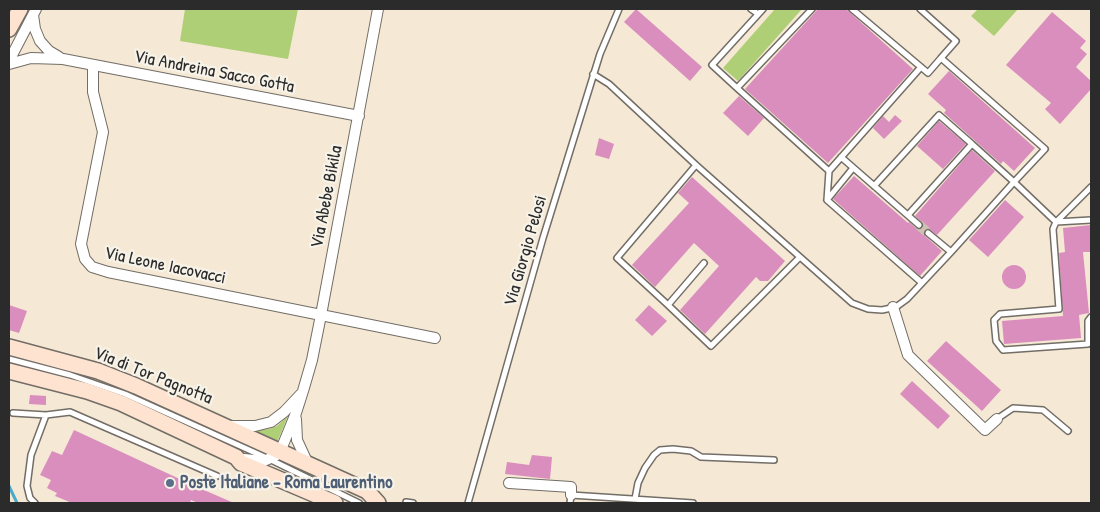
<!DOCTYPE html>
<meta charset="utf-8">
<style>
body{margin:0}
#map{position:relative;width:1100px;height:512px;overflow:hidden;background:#f5e8d4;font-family:"Patrick Hand",sans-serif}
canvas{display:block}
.frame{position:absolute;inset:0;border:10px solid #2b2b2b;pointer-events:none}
</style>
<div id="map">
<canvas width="1100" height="512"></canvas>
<div class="frame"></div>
</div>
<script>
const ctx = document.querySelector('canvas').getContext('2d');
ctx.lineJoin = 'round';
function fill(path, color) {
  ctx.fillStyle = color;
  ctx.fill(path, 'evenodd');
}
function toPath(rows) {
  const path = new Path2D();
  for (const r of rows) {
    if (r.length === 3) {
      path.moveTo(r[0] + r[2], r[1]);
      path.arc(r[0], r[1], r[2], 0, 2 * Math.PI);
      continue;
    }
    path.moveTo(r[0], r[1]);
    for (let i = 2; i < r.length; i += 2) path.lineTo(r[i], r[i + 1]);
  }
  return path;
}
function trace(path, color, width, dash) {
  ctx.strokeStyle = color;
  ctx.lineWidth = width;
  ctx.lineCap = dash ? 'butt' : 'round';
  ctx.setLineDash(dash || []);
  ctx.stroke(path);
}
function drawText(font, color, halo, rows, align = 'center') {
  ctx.font = font + ' "Patrick Hand",sans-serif';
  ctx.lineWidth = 4.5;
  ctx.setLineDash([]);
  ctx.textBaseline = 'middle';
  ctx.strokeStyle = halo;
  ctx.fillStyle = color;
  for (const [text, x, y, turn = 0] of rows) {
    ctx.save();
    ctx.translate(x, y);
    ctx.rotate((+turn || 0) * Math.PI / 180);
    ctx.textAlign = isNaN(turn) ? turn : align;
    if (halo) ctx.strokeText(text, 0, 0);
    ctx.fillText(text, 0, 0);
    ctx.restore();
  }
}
fill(toPath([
 [185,9,298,9,288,59,180,41],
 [775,9,802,9,738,81,723,68],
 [978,9,1018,9,994,36,971,16],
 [288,416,277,442,275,443,250,431,269,429,277,426]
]), '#afcf76');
trace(toPath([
 [9,486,17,503]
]), '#4aabc9', 3);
fill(toPath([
 [636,9,702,67,690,81,624,22],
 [818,9,846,9,913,69,828,163,745,89],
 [1052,12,1086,41,1080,48,1087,54,1076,67,1091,81,1091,89,1060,124,1045,109,1051,103,1006,65],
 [949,71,1035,148,1014,171,1003,161,1001,164,944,113,946,110,928,94],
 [739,96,764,118,748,136,723,113],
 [895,115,902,121,884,139,873,128,883,116,889,122],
 [939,121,966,144,943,169,917,146],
 [599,138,614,144,609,159,595,155],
 [972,150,995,171,937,235,929,229,924,231,925,236,942,251,920,276,833,199,854,176,908,223,909,222,917,229,921,229,923,226,923,223,915,216],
 [692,177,785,261,768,281,760,281,756,277,705,334,680,310,719,266,694,243,655,287,632,265,689,203,678,193],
 [1005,200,1024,217,988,257,969,240],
 [1091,225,1091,252,1083,252,1089,313,1079,315,1081,338,1004,344,1002,321,1063,316,1059,253,1065,252,1063,228],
 [1014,277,12],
 [9,305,27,311,19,333,9,330],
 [649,305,667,321,652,336,635,320],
 [946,341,1001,390,982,411,927,361],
 [912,381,950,416,938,429,900,394],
 [30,395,46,396,46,405,29,404],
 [74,430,197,487,234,503,198,503,191,500,190,503,72,503,55,496,57,493,47,488,51,480,40,475,52,451,62,455],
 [532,455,552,457,550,479,505,474,507,462,529,465]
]), '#da8ebd');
trace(toPath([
 [919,225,928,233]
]), '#cdc2b2', 10, [10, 5]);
const lane = toPath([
 [751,9,758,14],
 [763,9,712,65,737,88,812,9],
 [852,9,928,73,941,58],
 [920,9,956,41,941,58,1045,149,1014,182,1056,222,1053,229,1059,309,1000,314,994,320,996,341,1003,350,1088,344,1088,321,1091,317],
 [593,74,609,84,696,165,852,303,868,309,882,310,896,307,907,299,951,252],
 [737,88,829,171,921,67],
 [841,157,919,225],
 [696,165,617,258,668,305,704,263],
 [829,171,827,200,922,283],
 [874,186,939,115,972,144],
 [1091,187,1056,222,1091,220],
 [827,200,853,168],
 [908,215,972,144,1014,182,951,252,928,233],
 [668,305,711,346,800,257],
 [9,359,70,375,125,394,269,459,359,503],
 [13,413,46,415,70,412,217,476],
 [997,419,1013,408,1043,410,1068,431],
 [635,499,638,483,645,468,654,455,660,450,673,449,691,451,701,457,774,460],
 [406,502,413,503],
 [35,503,30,498,27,486,31,455,46,415],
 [468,503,543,238,600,54,619,9],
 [570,503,571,495,693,503]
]);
const street = toPath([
 [33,15,35,29,40,41,49,51,59,57],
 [9,61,36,9],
 [9,64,31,58,63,59,359,116],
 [93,66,93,92,103,132,81,244,85,259,92,267,108,272,435,338],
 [893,307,908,355,985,430,997,419],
 [296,419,297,440,308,464],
 [230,426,255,426,271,422,284,412,301,394],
 [244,459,264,461,275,456,280,452,296,413,303,391,312,360,321,315,378,9],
 [509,483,571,487,571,495]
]);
const secondary = toPath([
 [9,29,20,9],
 [9,347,98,371,136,386,367,491,378,503],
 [9,371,87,391,121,403,236,457,241,463,335,503]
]);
trace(lane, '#726d66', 8);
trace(street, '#726d66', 12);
trace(secondary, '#726d66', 18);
trace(lane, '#fff', 5);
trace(street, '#fff', 10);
trace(secondary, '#fee3d1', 15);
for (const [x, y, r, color] of [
 [170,483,5,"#5c6f8a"]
]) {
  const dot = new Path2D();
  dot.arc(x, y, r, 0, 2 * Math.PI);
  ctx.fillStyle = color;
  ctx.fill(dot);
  trace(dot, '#f7f3e8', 2);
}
drawText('18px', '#2b2b2b', '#f7f3e8', [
 ["Via Andreina Sacco Gotta",214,72,11],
 ["Via Abebe Bikila",327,197,-79],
 ["Via Giorgio Pelosi",526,251,-74],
 ["Via Leone Iacovacci",165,266,12],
 ["Via di Tor Pagnotta",153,376,22]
]);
drawText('bold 18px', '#4e5e75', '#f7f3e8', [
 ["Poste Italiane – Roma Laurentino",180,483]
], 'left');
</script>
